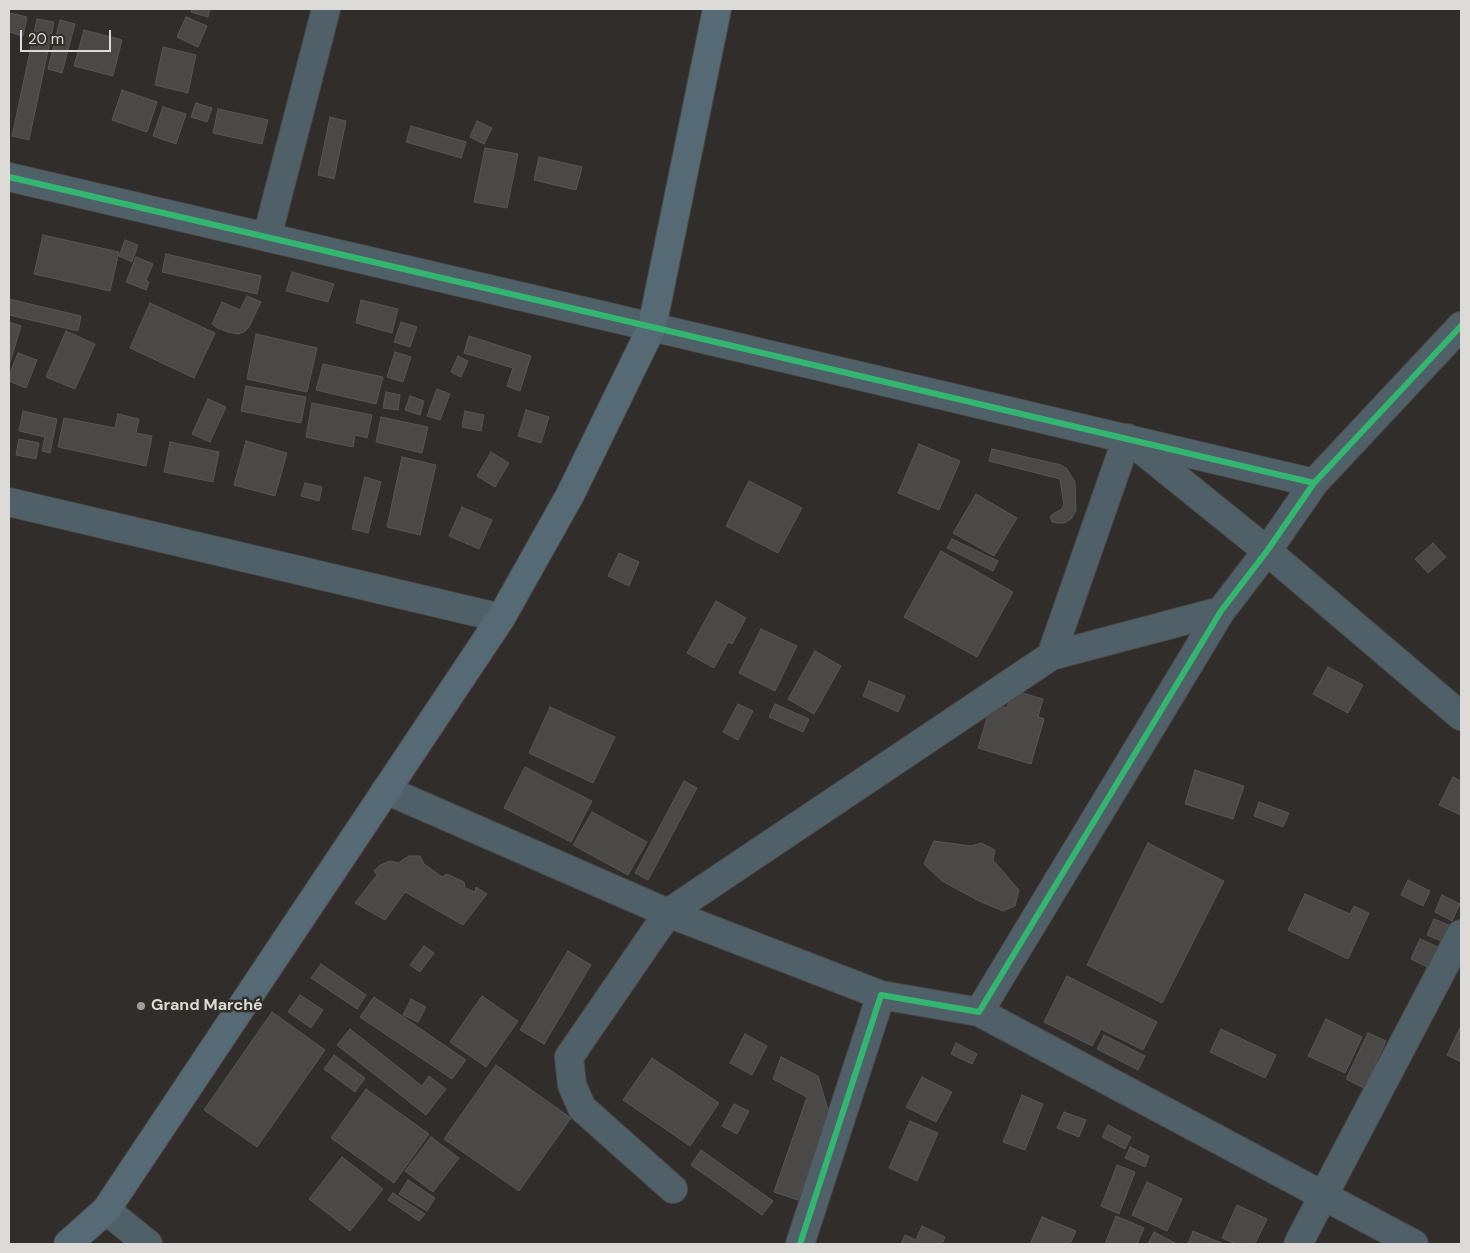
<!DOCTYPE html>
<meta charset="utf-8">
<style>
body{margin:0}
#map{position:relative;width:1470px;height:1253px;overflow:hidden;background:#302d2a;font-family:"DM Sans",sans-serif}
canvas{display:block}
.frame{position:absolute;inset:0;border:10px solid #dddbd7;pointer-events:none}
.scale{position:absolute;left:20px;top:30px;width:91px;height:22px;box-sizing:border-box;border:2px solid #dddbd7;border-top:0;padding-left:6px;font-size:15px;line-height:18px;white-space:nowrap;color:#dddbd7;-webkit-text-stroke:4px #322e28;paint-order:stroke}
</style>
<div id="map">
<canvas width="1470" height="1253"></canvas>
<div class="frame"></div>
<div class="scale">20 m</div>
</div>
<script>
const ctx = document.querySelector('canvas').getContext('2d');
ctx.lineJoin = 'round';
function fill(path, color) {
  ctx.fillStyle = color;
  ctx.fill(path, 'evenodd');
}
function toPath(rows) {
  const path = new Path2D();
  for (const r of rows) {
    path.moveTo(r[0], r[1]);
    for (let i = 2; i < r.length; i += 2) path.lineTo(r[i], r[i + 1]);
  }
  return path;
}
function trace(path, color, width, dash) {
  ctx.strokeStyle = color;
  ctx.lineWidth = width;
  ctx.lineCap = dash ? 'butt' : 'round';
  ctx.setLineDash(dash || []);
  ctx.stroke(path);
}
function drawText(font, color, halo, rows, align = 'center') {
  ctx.font = font + ' "DM Sans",sans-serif';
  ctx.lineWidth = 5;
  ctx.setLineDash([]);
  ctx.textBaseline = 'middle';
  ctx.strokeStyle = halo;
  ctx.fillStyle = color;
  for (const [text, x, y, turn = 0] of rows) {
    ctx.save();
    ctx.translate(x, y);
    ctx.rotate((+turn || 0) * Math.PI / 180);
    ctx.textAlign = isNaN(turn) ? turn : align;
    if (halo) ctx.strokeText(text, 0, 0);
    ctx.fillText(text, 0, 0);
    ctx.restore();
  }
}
const building = toPath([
 [192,9,210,9,208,17,191,12,192,9],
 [9,13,27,17,23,36,9,32,9,13],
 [186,17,207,26,198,47,177,37,186,17],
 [37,19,54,22,29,140,12,136,37,19],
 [60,20,75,24,62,73,48,69,60,20],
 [84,30,122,40,113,76,74,66,84,30],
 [163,47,196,55,188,93,155,85,163,47],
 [122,90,157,102,147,132,112,120,122,90],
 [196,103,212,108,207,122,191,117,196,103],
 [163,107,186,114,176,144,153,136,163,107],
 [218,109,268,120,262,144,213,133,218,109],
 [330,117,346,121,334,179,318,175,330,117],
 [477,121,492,128,484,144,470,137,477,121],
 [411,126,466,142,461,158,406,142,411,126],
 [485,148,518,154,507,208,474,202,485,148],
 [539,157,582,167,576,190,534,180,539,157],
 [43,235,119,252,110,291,34,274,43,235],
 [125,240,138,245,132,262,119,256,125,240],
 [166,254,261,276,257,294,162,272,166,254],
 [136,257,153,264,146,280,149,282,146,290,126,282,136,257],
 [292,272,334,284,328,302,286,291,292,272],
 [247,296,261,302,249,327,244,332,238,334,228,332,217,328,212,324,222,302,240,310,247,296],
 [9,299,81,316,78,331,9,315,9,299],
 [361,300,398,309,392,333,356,323,361,300],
 [150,303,215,333,194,378,130,348,150,303],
 [9,322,21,326,9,366,9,322],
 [401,322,417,327,410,347,394,342,401,322],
 [66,331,95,344,75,389,46,377,66,331],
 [256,334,317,348,307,392,247,379,256,334],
 [469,336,531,356,520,391,507,386,513,368,464,353,469,336],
 [395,352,411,357,403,382,387,377,395,352],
 [18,353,37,360,26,388,9,381,9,375,18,353],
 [458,356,468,361,461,377,451,372,458,356],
 [323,364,383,377,376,404,316,390,323,364],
 [246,386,306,397,301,423,241,411,246,386],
 [437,389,450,394,440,420,427,416,437,389],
 [386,392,400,395,398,410,383,408,386,392],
 [410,396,424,401,420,415,405,410,410,396],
 [208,399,226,407,210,442,192,434,208,399],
 [312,403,372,415,367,438,355,435,353,447,306,437,312,403],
 [526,410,549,417,541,443,518,436,526,410],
 [23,411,57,419,50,453,42,451,45,437,19,431,23,411],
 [465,411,484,415,481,431,462,427,465,411],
 [118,414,139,419,136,433,152,436,146,466,58,447,64,418,115,428,118,414],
 [381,417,428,427,422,453,376,442,381,417],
 [19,439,39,443,36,459,16,455,19,439],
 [246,441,287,453,275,496,234,485,246,441],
 [170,442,219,452,213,482,164,472,170,442],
 [919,444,960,461,939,510,898,493,919,444],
 [992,449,1061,465,1067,469,1075,482,1076,511,1071,519,1064,523,1058,523,1052,522,1050,517,1054,513,1061,510,1064,505,1060,479,989,461,992,449],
 [491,452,509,463,495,487,477,476,491,452],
 [402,457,436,465,420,535,387,527,402,457],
 [365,477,381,482,368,533,352,529,365,477],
 [749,481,802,508,778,553,726,526,749,481],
 [305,483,322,487,319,501,301,496,305,483],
 [976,494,1017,518,994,556,953,533,976,494],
 [462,507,492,520,479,549,449,536,462,507],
 [952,539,998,561,993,571,947,548,952,539],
 [1433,543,1446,557,1428,573,1415,559,1433,543],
 [941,551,1013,592,977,657,904,617,941,551],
 [619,553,639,562,629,586,608,576,619,553],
 [716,601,746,618,732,644,728,642,714,668,687,653,716,601],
 [761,629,797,646,775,691,739,673,761,629],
 [815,651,841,666,814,714,788,699,815,651],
 [1328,667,1363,685,1348,713,1313,694,1328,667],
 [869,681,905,696,898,712,863,696,869,681],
 [1012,690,1043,699,1038,717,1044,719,1031,764,978,748,991,704,1007,708,1012,690],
 [738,704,753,711,738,740,723,732,738,704],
 [775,704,809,719,803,732,769,717,775,704],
 [550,707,615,737,593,783,529,753,550,707],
 [525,767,592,801,571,842,504,808,525,767],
 [1195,770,1244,786,1233,819,1185,804,1195,770],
 [1453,777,1461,781,1461,815,1439,805,1453,777],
 [684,781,697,788,648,880,635,873,684,781],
 [1259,802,1289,813,1283,827,1254,816,1259,802],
 [592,812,647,842,628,875,573,845,592,812],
 [934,841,971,846,981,843,995,850,993,860,1019,890,1015,906,1003,911,979,901,942,881,924,864,934,841],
 [1148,843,1224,881,1162,1003,1087,965,1148,843],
 [409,856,420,856,424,864,442,877,447,874,464,882,465,888,475,892,476,887,487,894,463,925,405,892,385,920,355,903,377,875,374,871,380,865,390,861,398,863,409,856],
 [1408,880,1430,891,1423,906,1401,895,1408,880],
 [1305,894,1350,914,1354,906,1369,913,1348,959,1288,930,1305,894],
 [1442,895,1460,904,1452,921,1435,912,1442,895],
 [1434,919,1449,925,1441,941,1427,935,1434,919],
 [1420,939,1438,947,1429,968,1411,959,1420,939],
 [424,946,434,953,420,972,410,965,424,946],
 [568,951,591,965,544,1044,520,1030,568,951],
 [321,964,366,995,357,1009,311,978,321,964],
 [1067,976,1157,1022,1143,1050,1101,1029,1092,1046,1044,1022,1067,976],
 [300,995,323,1010,311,1028,288,1012,300,995],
 [482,996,518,1021,486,1067,450,1042,482,996],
 [374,997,466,1060,452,1079,360,1017,374,997],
 [411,999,426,1007,418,1022,403,1015,411,999],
 [272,1012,325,1050,257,1147,204,1110,272,1012],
 [1326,1019,1362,1037,1345,1073,1308,1056,1326,1019],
 [1461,1026,1461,1062,1447,1055,1461,1026],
 [350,1029,422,1086,429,1076,446,1089,426,1115,337,1045,350,1029],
 [1221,1029,1276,1055,1265,1078,1210,1052,1221,1029],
 [1368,1033,1386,1041,1364,1088,1346,1079,1368,1033],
 [745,1034,767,1046,752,1075,730,1063,745,1034],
 [1104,1035,1145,1056,1138,1070,1097,1049,1104,1035],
 [956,1043,977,1054,972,1064,951,1054,956,1043],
 [334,1055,365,1078,355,1092,324,1069,334,1055],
 [781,1057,818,1076,829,1113,798,1200,774,1192,807,1097,773,1079,781,1057],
 [652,1058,719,1103,690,1146,623,1100,652,1058],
 [496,1065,571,1118,519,1191,444,1139,496,1065],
 [922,1077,952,1092,936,1122,906,1107,922,1077],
 [366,1089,429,1134,394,1183,331,1138,366,1089],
 [1022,1095,1043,1104,1025,1150,1003,1142,1022,1095],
 [734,1104,749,1111,737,1134,722,1126,734,1104],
 [1064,1112,1086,1120,1079,1137,1057,1128,1064,1112],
 [910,1121,938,1133,917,1181,889,1168,910,1121],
 [1108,1125,1131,1137,1125,1149,1102,1137,1108,1125],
 [431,1137,459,1158,433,1192,405,1171,431,1137],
 [1130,1147,1149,1156,1145,1167,1125,1158,1130,1147],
 [701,1150,773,1201,762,1215,691,1165,701,1150],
 [342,1157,383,1189,350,1231,309,1199,342,1157],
 [1117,1165,1135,1172,1119,1214,1101,1206,1117,1165],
 [408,1180,435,1198,427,1211,399,1194,408,1180],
 [1147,1182,1182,1199,1167,1231,1132,1215,1147,1182],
 [393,1193,425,1214,419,1221,388,1200,393,1193],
 [1237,1205,1267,1219,1255,1244,1236,1244,1222,1238,1237,1205],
 [1116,1216,1144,1228,1137,1244,1105,1244,1116,1216],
 [1042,1217,1076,1231,1070,1244,1030,1244,1042,1217],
 [922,1226,945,1237,942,1244,901,1244,905,1235,916,1240,922,1226],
 [1193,1231,1224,1244,1188,1244,1193,1231],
 [1154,1232,1177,1244,1148,1244,1154,1232]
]);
fill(building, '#4b4947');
trace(building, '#585653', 1);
const minor = toPath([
 [9,177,652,327,1314,483],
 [267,237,326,9],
 [1051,656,1127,438,1267,551,1461,716],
 [386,790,668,913,1051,656,1221,611],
 [979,1012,1414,1244],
 [673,1189,582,1108,572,1085,569,1057,668,913,881,995],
 [106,1210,148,1244],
 [800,1244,881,995,979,1012,1221,611,1267,551,1314,483,1461,326],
 [1298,1244,1461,934]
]);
const tertiary = toPath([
 [9,502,501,618]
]);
const secondary = toPath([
 [68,1244,106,1210,501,618,570,495,652,327,717,9]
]);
trace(minor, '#4b4947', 30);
trace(tertiary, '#4b4947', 30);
trace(secondary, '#4b4947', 30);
trace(minor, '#506068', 28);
trace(tertiary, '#506068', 28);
trace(secondary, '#556a75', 28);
trace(toPath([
 [9,177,652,327,1314,483],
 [800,1244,881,995,979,1012,1221,611,1267,551,1314,483,1461,326]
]), '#33b770', 6);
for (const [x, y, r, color] of [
 [141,1006,5,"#a09e9a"]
]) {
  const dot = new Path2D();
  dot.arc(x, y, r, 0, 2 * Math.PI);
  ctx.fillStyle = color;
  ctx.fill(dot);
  trace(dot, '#322e28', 2);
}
drawText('bold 16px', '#dddbd7', '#322e28', [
 ["Grand Marché",151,1006]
], 'left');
</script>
